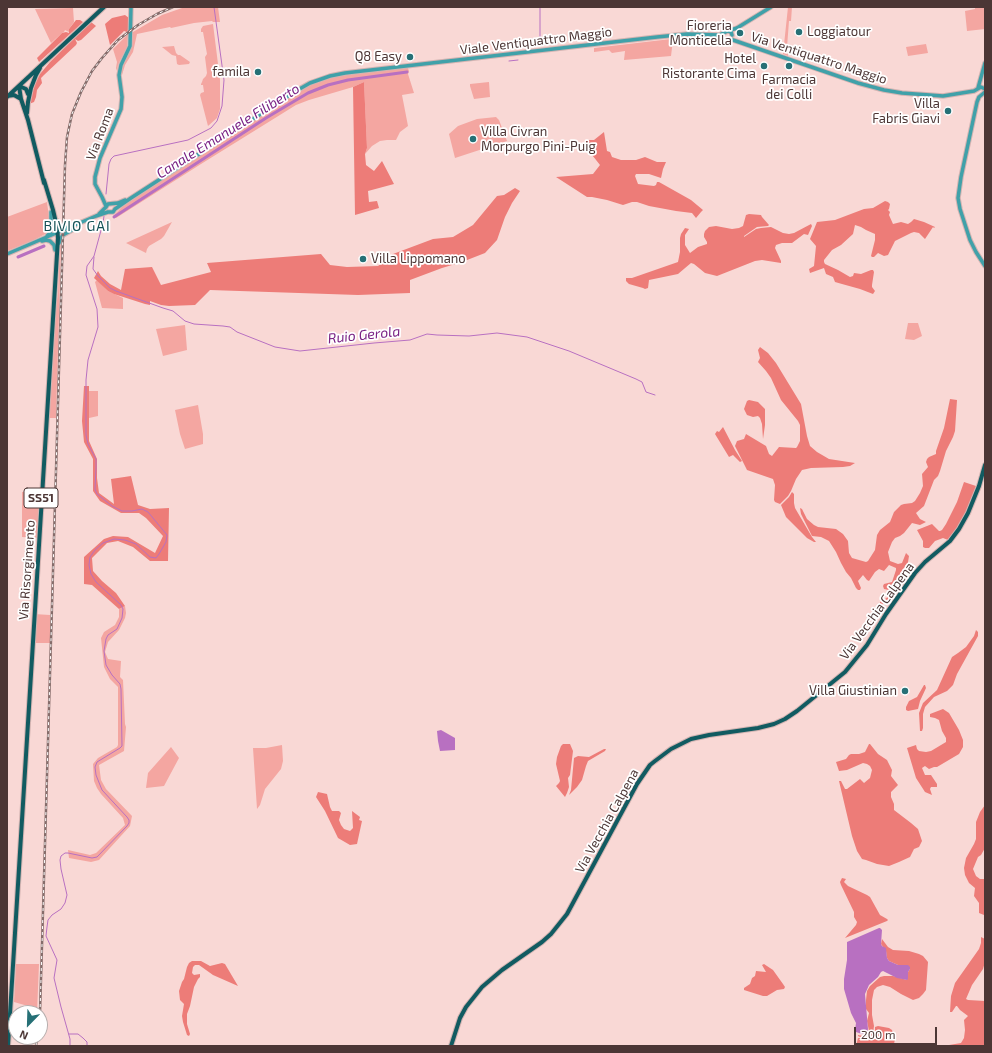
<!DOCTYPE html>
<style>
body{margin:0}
#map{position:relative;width:992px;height:1053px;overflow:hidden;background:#f9d8d5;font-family:"Exo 2",sans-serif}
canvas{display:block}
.frame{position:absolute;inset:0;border:8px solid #4c3635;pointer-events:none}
.north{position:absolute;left:8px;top:1005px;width:40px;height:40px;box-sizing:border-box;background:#fff;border:1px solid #b7afae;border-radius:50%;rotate:203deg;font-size:11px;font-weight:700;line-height:16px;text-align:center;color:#4c3635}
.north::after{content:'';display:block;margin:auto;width:14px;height:18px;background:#267076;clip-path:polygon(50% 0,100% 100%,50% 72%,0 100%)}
.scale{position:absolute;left:854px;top:1027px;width:83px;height:18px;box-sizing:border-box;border:2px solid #4c3635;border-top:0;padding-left:5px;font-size:12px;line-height:14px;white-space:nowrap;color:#4c3635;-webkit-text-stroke:3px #fff;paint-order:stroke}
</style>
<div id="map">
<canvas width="992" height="1053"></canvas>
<div class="frame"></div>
<div class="north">N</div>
<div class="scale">200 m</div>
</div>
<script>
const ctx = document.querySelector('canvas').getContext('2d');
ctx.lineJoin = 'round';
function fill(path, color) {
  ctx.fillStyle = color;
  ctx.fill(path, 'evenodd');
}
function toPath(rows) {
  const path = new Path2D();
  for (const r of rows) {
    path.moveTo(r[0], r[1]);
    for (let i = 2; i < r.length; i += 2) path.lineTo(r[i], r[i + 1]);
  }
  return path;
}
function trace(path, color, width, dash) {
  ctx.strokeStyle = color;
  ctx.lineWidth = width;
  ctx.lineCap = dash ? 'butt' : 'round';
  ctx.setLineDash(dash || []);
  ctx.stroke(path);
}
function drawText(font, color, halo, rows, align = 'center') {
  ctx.font = font + ' "Exo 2",sans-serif';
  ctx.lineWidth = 3.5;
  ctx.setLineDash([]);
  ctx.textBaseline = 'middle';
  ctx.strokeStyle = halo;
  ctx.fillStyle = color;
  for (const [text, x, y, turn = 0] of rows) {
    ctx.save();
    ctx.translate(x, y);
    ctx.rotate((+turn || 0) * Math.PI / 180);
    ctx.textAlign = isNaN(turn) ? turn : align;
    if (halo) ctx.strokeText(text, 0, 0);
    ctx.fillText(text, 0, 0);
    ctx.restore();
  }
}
fill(toPath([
 [185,7,218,7,220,22,213,22,212,21,194,23,171,28,170,27,137,34,133,52,125,65,122,75,121,75,123,66,131,48,133,32,162,15],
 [788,7,792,7,791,21,789,21,787,47,789,47,788,56,783,54],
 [975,7,985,7,985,29,967,31,965,11,975,9],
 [73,8,74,22,69,29,69,32,65,30,64,32,62,33,51,43,35,9],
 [213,24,220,80,220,109,217,118,208,126,200,95,201,93,204,92,203,85,201,85,201,84,202,82,203,79,206,76,207,73,205,57,207,54,203,32,201,32,201,29,203,26],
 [128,34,127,47,118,65,117,71,116,68,117,62,113,49],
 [671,39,672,39,673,40,671,56,624,60,625,51,612,53,609,50,594,52,594,48],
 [926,44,928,53,908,56,906,47],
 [174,46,176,53,178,55,180,55,190,62,189,64,179,65,177,64,176,56,172,55,162,47],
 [407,66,409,71,408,74,414,93,402,95,408,126,400,132,396,140,387,140,380,141,372,146,365,154,367,148,364,82,353,87,309,100,296,105,201,164,116,218,113,216,122,207,122,206,296,91,325,77],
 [489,82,490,97,474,99,470,86,470,84],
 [496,117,499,120,507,141,455,158,449,134,458,126,477,119],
 [47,202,50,225,49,232,34,240,7,251,7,217],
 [172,222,164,236,161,239,149,246,147,249,146,253,126,243],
 [60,244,61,244,56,418,48,418,54,321,58,293],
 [97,280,108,291,123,298,123,309,102,308,95,282],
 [908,323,918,323,922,336,914,340,905,339],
 [185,325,187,350,163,356,156,329],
 [89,391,98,391,98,416,89,418],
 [198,405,203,434,203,444,185,449,180,434,175,410],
 [22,492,41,493,39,538,22,537],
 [125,606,126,613,125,618,119,630,108,642,105,652,108,659,121,661,120,677,123,680,125,724,126,727,124,751,99,765,101,780,106,789,132,816,130,826,99,860,91,862,69,858,68,850,90,855,96,853,125,825,123,818,101,794,97,788,94,781,93,764,98,758,117,747,118,745,118,687,110,679,104,667,101,638,104,632,115,625,119,617,119,609],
 [34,614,50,615,50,643,32,643],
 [282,745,283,761,281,769,265,789,260,805,257,809,253,748,266,748],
 [171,747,179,758,164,786,146,788,148,773],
 [16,964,39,964,37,1013,28,1013,28,1006,14,1002]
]), '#f4a6a1');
fill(toPath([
 [125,15,129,18,128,30,127,32,124,31,110,45,105,24,112,18],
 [76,20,80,20,83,22,81,24,39,62,37,58,62,33,66,32,69,33,69,29],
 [91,22,96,26,81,40,78,41,75,39,77,43,76,45,44,75,41,78,42,83,37,90,36,97,34,102,29,104,33,88,40,74,50,62],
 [364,82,367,148,365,154,366,165,374,171,382,161,394,184,368,191,369,202,377,201,379,208,355,215,353,87],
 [604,132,607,151,610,152,612,157,621,160,636,160,645,157,657,162,666,162,663,169,661,178,649,174,636,174,635,176,638,184,654,186,656,185,657,182,659,182,691,200,703,210,701,212,696,218,692,213,676,211,649,206,637,202,632,202,623,205,607,200,592,197,587,197,556,177,593,174,600,165,585,146,586,140,594,140],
 [515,188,520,191,512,203,505,217,497,240,485,253,462,262,442,268,410,280,410,293,358,295,210,290,195,305,169,306,161,305,150,301,150,305,145,304,114,294,108,291,94,278,98,271,101,276,110,284,121,290,125,269,152,267,161,285,211,272,207,263,321,254,330,265,347,267,378,266,393,254,433,239,453,237,473,225,497,196,504,195],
 [885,201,888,202,890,204,889,209,888,210,890,212,889,215,893,224,901,222,908,224,911,222,914,219,924,222,935,227,934,228,933,227,925,239,919,233,914,232,911,233,895,241,888,255,884,256,878,253,874,257,872,257,871,256,875,240,875,234,866,230,861,227,855,225,853,234,841,245,832,250,824,260,824,262,825,264,838,270,850,277,853,276,854,273,861,274,871,270,873,270,874,272,872,285,872,287,875,291,873,294,860,289,842,284,835,282,833,277,826,274,824,268,810,273,809,269,814,266,816,246,810,239,817,222,835,220,864,209,873,208],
 [749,214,761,215,762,217,769,225,768,226,757,227,744,236,744,237,756,229,761,228,771,227,783,233,789,234,794,233,811,224,812,226,808,235,804,234,792,243,782,243,776,245,775,248,781,261,781,263,762,260,755,261,717,276,705,273,694,264,691,263,678,274,649,280,648,288,645,289,643,288,629,284,626,281,626,278,632,278,678,262,680,252,680,238,681,234,685,228,689,229,685,235,685,245,690,253,698,247,707,244,707,242,704,237,704,234,705,231,709,227,716,226,732,229,739,228,743,226,746,215],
 [760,347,768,353,776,363,801,404,807,436,810,446,817,452,829,459,855,463,850,466,843,467,811,468,802,470,796,479,791,491,788,496,780,504,775,502,774,500,775,485,773,479,747,470,735,446,737,441,744,439,746,434,766,446,769,454,772,456,779,447,796,448,797,447,800,441,800,425,798,421,781,400,771,378,766,371,758,362,760,358,758,350],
 [84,386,89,386,89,441,97,459,97,478,99,493,114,504,111,479,131,476,138,505,150,509,169,508,168,561,150,561,133,547,118,541,107,543,92,558,93,571,102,581,116,593,125,606,119,609,92,585,84,584,84,557,104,539,113,536,128,537,155,553,163,536,146,518,139,513,121,513,100,501,93,491,93,459,84,442,82,421],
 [950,399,957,400,955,431,953,437,946,451,940,471,938,476,934,480,924,506,916,513,920,519,926,522,920,525,912,523,904,533,900,536,895,538,892,542,888,552,890,561,898,564,902,563,906,553,909,556,908,562,905,578,892,596,882,605,880,606,880,602,885,599,888,597,890,591,889,590,884,589,883,586,884,584,892,582,896,570,896,568,889,565,884,571,879,569,875,572,869,581,867,580,863,575,858,581,861,588,860,590,858,590,856,588,851,578,846,572,841,563,836,552,829,541,821,537,812,536,801,514,800,508,802,509,807,519,814,525,818,527,836,529,843,534,848,541,849,553,852,558,866,562,868,561,875,550,877,535,880,530,890,522,894,512,901,505,904,504,912,503,915,501,920,493,923,486,922,474,928,467,926,462,927,459,929,457,936,454,936,451,944,428],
 [749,400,758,402,765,409,765,425,763,439,762,424,760,418,758,416,753,417,747,415,744,409,747,401],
 [723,427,735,450,742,461,740,462,733,455,729,457,715,434,717,431,719,432],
 [964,482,976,486,967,512,954,534,948,540,943,538,935,541,929,548,925,548,923,547,923,541,917,530,932,524,939,531,940,531,942,530,946,524,957,502],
 [792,492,794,494,794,503,795,508,812,537,816,542,814,542,807,538,786,517,781,505,789,497],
 [976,630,978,632,978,636,957,674,953,685,947,691,934,697,925,707,923,714,923,728,922,731,920,731,919,713,923,703,937,690,952,657,958,653,966,647,974,636],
 [924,685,925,685,926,688,920,701,918,709,908,711,906,710,906,707,909,701,917,697],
 [943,709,949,713,959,730,963,740,963,747,959,754,937,767,934,767,929,769,925,766,922,768,925,775,931,775,937,784,937,787,931,787,930,789,932,795,925,792,916,778,907,748,916,745,917,749,919,751,926,752,931,751,946,742,946,738,942,731,939,720,935,718,930,717,930,714],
 [563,744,570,744,573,751,570,775,568,778,569,787,567,793,565,797,556,786,559,783,560,781,556,764,557,757,561,746],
 [869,744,870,744,878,754,887,760,892,770,891,776,898,785,891,792,891,797,894,804,894,810,911,823,918,829,922,841,919,847,914,849,910,857,899,862,889,866,877,864,866,860,862,859,857,851,852,836,839,781,841,781,845,789,847,789,860,779,864,783,870,778,872,770,870,766,867,764,863,763,847,770,839,771,836,762,846,759,849,755,851,754,859,754,865,752],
 [604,749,606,749,605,751,588,761,586,766,582,780,577,787,569,795,571,790,574,758,578,756,589,757],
 [318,792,327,794,330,807,332,811,339,811,341,813,339,820,341,825,344,829,350,831,353,828,352,811,360,817,359,820,362,821,357,844,350,845,338,838,325,811,316,797],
 [985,805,985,848,981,855,978,857,973,869,976,876,980,879,985,879,985,915,984,915,979,913,979,903,974,896,975,888,969,883,965,875,964,868,966,858,974,844,976,839,976,822,980,812],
 [842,878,846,879,844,882,848,886,867,895,870,897,880,915,887,919,888,920,887,921,845,938,856,925,857,922,854,917,854,912,841,885,840,882],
 [981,937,985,939,985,962,983,969,972,985,966,999,968,1000,985,1001,985,1046,943,1046,961,1043,964,1038,965,1030,964,1020,968,1016,960,1010,957,1006,956,1006,952,1012,950,1012,951,996,955,983,979,949,981,943],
 [882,939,888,947,893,950,909,951,919,954,923,956,928,962,926,990,923,994,919,998,913,1000,901,994,890,987,883,985,877,987,874,990,872,1000,872,1015,874,1026,873,1033,871,1037,870,1038,860,1037,858,1036,858,1035,863,1036,865,1036,869,1031,867,1021,869,1013,866,1009,866,1000,867,991,870,986,880,977,884,976,893,976,907,980,908,972,910,969,904,965,898,965,889,961,887,958,886,951,881,944],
 [192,961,201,961,210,966,222,963,225,964,238,986,213,975,199,965,195,965,193,967,192,973,194,975,200,974,200,977,198,979,194,987,190,1006,187,1014,187,1024,190,1034,189,1036,187,1035,183,1022,182,1016,184,1004,180,1000,179,991,182,982,184,979,187,967,189,963],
 [764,964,773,970,783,984,785,987,784,989,777,990,767,996,763,996,744,990,744,988,750,984,752,978,755,976,756,971,766,972,762,965],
 [878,1026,889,1028,892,1030,895,1039,894,1044,890,1046,856,1046,858,1038,870,1039,872,1038,875,1033,875,1027]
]), '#ed7c78');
fill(toPath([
 [441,730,455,738,455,750,440,751,438,741,437,731],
 [879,928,880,928,882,930,881,944,882,946,886,948,887,958,889,961,898,965,908,965,910,967,910,969,908,972,908,979,907,980,897,978,883,971,881,972,878,977,869,985,865,994,868,1029,867,1033,862,1034,856,1032,855,1030,856,1023,851,1013,844,989,844,979,847,960,847,942]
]), '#b870c1');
trace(toPath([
 [540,42,540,7],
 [509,61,518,60],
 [106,194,109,164,111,159,114,156,188,140,211,128,217,121,222,106,224,80,214,7],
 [94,257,93,269,98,276,110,288,116,291,163,308,173,311,185,321,194,324,223,326,230,327,237,332,275,347,300,351,374,343,410,340,427,334,437,335,469,336,497,333,527,337,569,351,636,379,642,382,646,392,655,395],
 [69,1034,78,1034,83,1038,87,1042,87,1046],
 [70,1046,70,1039,61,1007,54,978,57,960,46,936,47,927,48,920,52,915,61,909,65,903,67,895,61,869,60,860,61,856,65,853,68,853,92,858,97,857,127,826,129,823,129,820,127,817,102,790,96,775,95,767,97,762,120,748,122,746,121,689,120,684,112,675,106,665,104,651,106,639,108,635,117,629,122,618,123,609,121,605,96,582,91,574,89,565,90,557,95,550,103,543,114,539,125,540,136,544,150,557,156,558,159,554,166,542,167,535,148,512,142,509,132,511,122,511,112,506,97,494,95,489,96,468,96,459,88,444,86,435,86,380,88,360,98,327,97,309,86,275,87,266,94,256,103,223,104,216]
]), '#b870c1', 1);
trace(toPath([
 [114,217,266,118,308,93,328,85,348,80,407,72],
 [18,257,44,246]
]), '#b870c1', 3);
const minor = toPath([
 [728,31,737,28,771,7],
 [716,37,728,40,730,39,858,83,884,90,902,93,943,96,974,91,981,87,985,89],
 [978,88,985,63],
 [985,92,979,97,977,102,961,177,958,198,960,209,970,240,976,252,985,266],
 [106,206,102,197,95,184,95,177,100,158,121,109,122,97,119,75,121,65,130,46,131,7],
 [99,214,106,207,108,204,118,203,125,200],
 [57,221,60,226,63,227,68,228],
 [47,236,50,233,51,228,51,212],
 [42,241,46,240,50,241,54,245,55,250],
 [59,243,60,239,63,235,72,230,74,226],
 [7,254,96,216,108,212,113,212,115,209,131,198,296,91,310,83,330,76,345,73,657,37,687,34,719,35,728,31,731,32,732,35]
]);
const major = toPath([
 [19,86,21,99,28,120,44,183],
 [19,86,26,89,28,94],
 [7,96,14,95,21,99],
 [7,97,104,7],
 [27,113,28,102,31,88,36,75,40,68],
 [8,1046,58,238,57,227,53,210,44,180],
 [451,1046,460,1018,466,1007,482,987,502,970,542,942,551,934,567,914,637,784,650,765,655,761,671,749,691,739,709,735,758,728,774,724,785,719,797,711,845,672,867,645,886,614,915,573,925,562,950,541,959,529,968,513,979,486,985,465]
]);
trace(minor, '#d3b4b2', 5.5);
trace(major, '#d3b4b2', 6);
trace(minor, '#40a1a9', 3.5);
trace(major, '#115b61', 4);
const rail = toPath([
 [40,1013,65,165,67,137,72,114,81,92,92,71,102,58,118,40,138,25,157,14,173,7],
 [36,1046,37,1037]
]);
trace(rail, '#856c6a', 2.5);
trace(rail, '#fff', 1, [3]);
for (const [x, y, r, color] of [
 [799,32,4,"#267076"],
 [740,33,4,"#267076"],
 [410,57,4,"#267076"],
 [764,66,4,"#267076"],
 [789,66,4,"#267076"],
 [258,72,4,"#267076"],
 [948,111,4,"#267076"],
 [473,139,4,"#267076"],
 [363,259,4,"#267076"],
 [905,691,4,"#267076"]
]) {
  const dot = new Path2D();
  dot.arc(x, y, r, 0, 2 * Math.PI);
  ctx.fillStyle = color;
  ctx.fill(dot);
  trace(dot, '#fff', 1.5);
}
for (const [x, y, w] of [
 [41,498,34]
]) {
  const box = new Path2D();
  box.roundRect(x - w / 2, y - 10, w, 20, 3);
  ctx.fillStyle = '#fff';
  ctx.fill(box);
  trace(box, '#4c3635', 1);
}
drawText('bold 12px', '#4c3635', null, [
 ["SS51",41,498]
]);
drawText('13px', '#4c3635', '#fff', [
 ["Fioreria",732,26],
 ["Monticella",732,41],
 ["Loggiatour",807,32,"left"],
 ["Q8 Easy",402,57],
 ["Hotel",756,59],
 ["Ristorante Cima",756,74],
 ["famila",250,72],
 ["Farmacia",789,80,"center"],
 ["dei Colli",789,95,"center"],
 ["Villa",940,104],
 ["Fabris Giavi",940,119],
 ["Villa Civran",481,132,"left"],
 ["Morpurgo Pini-Puig",481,147,"left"],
 ["Villa Lippomano",371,259,"left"],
 ["Villa Giustinian",897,691]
], 'right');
drawText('13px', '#4c3635', '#fff', [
 ["Viale Ventiquattro Maggio",536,41,-7],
 ["Via Ventiquattro Maggio",819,58,18],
 ["Via Roma",100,134,-69],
 ["Via Risorgimento",27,570,-86],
 ["Via Vecchia Calpena",877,611,-54],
 ["Via Vecchia Calpena",607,821,-61]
]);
drawText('italic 14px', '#792184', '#fff', [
 ["Canale Emanuele Filiberto",228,131,-32],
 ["Ruio Gerola",364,335,-6]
]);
ctx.letterSpacing = '1px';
drawText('14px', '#145156', '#fff', [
 ["BIVIO GAI",77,226]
]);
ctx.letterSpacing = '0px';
</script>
